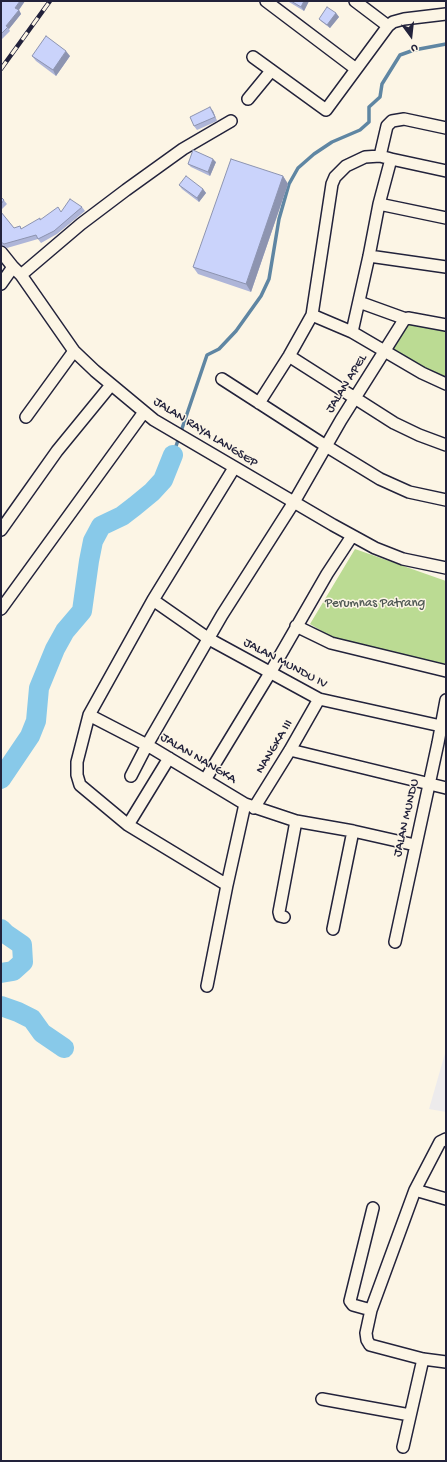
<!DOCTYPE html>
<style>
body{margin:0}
#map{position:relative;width:447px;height:1462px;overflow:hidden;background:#fcf5e5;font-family:"Gochi Hand",sans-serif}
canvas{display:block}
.frame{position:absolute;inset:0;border:2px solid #22223b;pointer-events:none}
.north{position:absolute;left:391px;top:16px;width:40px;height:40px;-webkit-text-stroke:3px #fcf5e5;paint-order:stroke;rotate:165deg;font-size:11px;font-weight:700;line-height:16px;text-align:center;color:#22223b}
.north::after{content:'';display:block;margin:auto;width:14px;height:18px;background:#22223b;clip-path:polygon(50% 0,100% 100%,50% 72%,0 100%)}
</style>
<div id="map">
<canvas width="447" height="1462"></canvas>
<div class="frame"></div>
<div class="north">U</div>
</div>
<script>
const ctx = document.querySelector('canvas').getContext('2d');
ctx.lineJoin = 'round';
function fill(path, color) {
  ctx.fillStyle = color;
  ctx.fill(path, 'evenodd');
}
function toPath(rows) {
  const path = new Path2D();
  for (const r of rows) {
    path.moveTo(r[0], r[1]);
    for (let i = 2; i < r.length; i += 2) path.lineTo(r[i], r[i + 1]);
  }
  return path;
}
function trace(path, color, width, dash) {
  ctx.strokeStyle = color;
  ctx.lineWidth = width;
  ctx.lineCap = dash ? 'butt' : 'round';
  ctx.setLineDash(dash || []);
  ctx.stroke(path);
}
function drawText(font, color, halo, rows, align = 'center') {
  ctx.font = font + ' "Gochi Hand",sans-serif';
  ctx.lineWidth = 3;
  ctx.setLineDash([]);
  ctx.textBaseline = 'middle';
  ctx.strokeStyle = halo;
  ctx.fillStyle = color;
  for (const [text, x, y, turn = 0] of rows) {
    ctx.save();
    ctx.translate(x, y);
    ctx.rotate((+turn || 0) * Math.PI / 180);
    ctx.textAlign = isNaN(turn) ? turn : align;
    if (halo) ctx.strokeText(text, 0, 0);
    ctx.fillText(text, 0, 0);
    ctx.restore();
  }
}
fill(toPath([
 [446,1050,446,1112,429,1109]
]), '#edebec');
fill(toPath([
 [407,318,446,325,446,383,385,351],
 [355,549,446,581,446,664,342,643,310,624]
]), '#bbdb93');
trace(toPath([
 [173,455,207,355,219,349,236,331,261,296,269,279,279,219,289,184,298,168,314,154,332,142,360,130,369,122,369,107,380,97,382,84,400,55,414,50,446,44]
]), '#5f86a3', 3.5);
trace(toPath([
 [1,779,30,736,36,721,39,688,55,649,65,631,82,611,89,561,93,541,101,526,122,516,135,506,152,492,163,480,173,455],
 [1,929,6,934,22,945,23,962,13,971,1,973],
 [1,1006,18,1012,32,1019,42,1033,64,1048]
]), '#88c9e9', 20);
const minor = toPath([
 [266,1,356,69],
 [355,1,388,26],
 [253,57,326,110,388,26,393,22,404,19,446,14],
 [248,99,271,71],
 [380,156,387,126,392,121,404,119,446,128],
 [379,204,446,218],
 [1,252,13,267,21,275,74,351,95,371,154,420,333,525,375,548,403,559,446,568],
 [369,256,446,267],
 [21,275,81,224,126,190,183,149,231,121],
 [1,284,13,267],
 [359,302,406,319],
 [312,315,352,332,422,373,446,384],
 [352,332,369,256,379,204,391,159,446,171],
 [289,356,394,423,419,435,446,445],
 [222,379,326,446,380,479,409,492,446,500],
 [259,403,289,356,312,315,332,184,335,177,346,166,365,157,380,156,391,159],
 [26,417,74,351],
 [1,530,57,451,111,385],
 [153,600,209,639,319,699,441,726],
 [1,609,144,412],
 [296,626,331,643,446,671],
 [89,715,147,745,131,776],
 [290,750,446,788],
 [205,780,270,673,327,574,352,536],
 [254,808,290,750,319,699],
 [128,825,169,758],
 [415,845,353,831,296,821,245,804,147,745,222,615,294,502,341,420,404,320,408,318,446,325],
 [227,885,128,825,80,785,77,775,77,762,89,715,153,600,234,468],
 [284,917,280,916,279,912,296,821],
 [333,929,353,831],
 [395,942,438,743,446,700],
 [207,986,227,885,245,804],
 [446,1139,440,1142,415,1190,371,1310,366,1333,367,1340,370,1345,423,1359,446,1362],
 [415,1190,446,1199],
 [371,1310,353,1305,350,1301,373,1208],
 [322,1399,410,1415],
 [403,1447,423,1359]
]);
trace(minor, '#22223b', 14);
trace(minor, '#fcf5e5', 11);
const rail = toPath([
 [1,69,50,1]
]);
trace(rail, '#22223b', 4.5);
trace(rail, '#fcf5e5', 3, [9]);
fill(toPath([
 [1,1,25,1,19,10,21,14,9,29,10,31,1,40],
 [289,1,309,1,304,11,289,2],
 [336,13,339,17,330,28,322,22,319,19],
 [32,56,70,56,56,76,36,61],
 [213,111,217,121,197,130,194,126],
 [216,162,210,176,191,167,188,164],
 [283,176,288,184,251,292,198,274,193,267],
 [179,185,203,189,206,193,199,202,182,189],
 [1,197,7,204,1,210],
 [82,207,85,211,57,234,41,243,38,239,7,248,4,246,1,245,1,212,14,228,20,226,22,229,40,220,61,212]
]), '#aeb5d8');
fill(toPath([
 [20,1,25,1,18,11,15,8],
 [304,1,309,1,304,11,301,7],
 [19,10,21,14,9,29,6,26],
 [336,13,339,17,330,28,327,25],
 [66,51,70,56,56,76,53,70],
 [210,107,213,111,217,121],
 [213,159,216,162,210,176,208,172],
 [283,176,288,184,251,292,246,284],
 [203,189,206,193,199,202,197,198]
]), '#8d94b0');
const building = toPath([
 [1,1,20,1,15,8,19,10,6,26,8,27,1,34,1,1],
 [291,1,304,1,301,7,291,1],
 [327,7,336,13,327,25,319,19,327,7],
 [46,36,66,51,53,70,32,56,46,36],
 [210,107,215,117,194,126,190,117,210,107],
 [193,150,213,159,208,172,188,164,193,150],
 [231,159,283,176,246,284,193,267,231,159],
 [186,176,203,189,197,198,179,185,186,176],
 [1,197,4,200,1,204,1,197],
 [70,199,82,207,54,231,38,239,36,235,4,244,1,242,1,212,14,228,20,226,21,229,40,218,40,220,58,207,61,212,70,199]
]);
fill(building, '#cad3fb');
trace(building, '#8d94b0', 1);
drawText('13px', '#22223b', '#fcf5e5', [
 ["JALAN APEL",347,384,-58],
 ["JALAN RAYA LANGSEP",205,433,32],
 ["JALAN MUNDU IV",285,664,28],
 ["NANGKA III",275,747,-59],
 ["JALAN NANGKA",198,759,31],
 ["JALAN MUNDU",407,818,-77]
]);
drawText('13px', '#505a55', '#fcf5e5', [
 ["Perumnas Patrang",375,604]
]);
</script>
